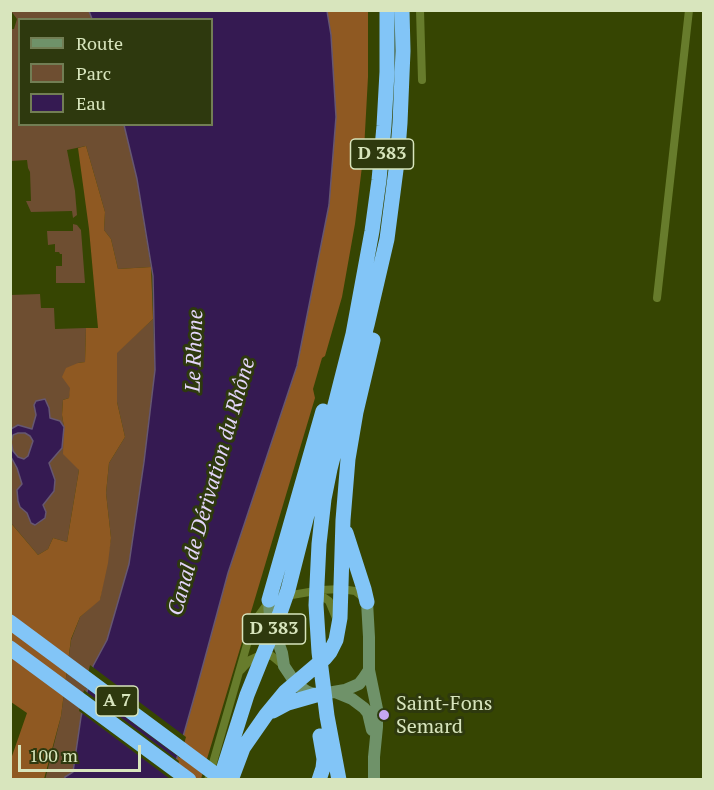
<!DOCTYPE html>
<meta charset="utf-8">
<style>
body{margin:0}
#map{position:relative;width:714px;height:790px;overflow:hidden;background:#364502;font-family:"PT Serif",serif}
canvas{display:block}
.frame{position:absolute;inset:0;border:12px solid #d8e5bd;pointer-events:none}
.legend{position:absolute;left:18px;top:18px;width:195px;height:108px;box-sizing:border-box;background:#2e390e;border:2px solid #727e54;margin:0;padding:8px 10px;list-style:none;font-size:18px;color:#d8e5bd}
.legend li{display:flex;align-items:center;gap:12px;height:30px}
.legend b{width:30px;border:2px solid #727e54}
.scale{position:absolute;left:18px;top:745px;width:123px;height:27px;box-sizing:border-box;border:3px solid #d8e5bd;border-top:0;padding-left:8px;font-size:18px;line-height:21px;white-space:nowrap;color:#d8e5bd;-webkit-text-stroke:4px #2e390e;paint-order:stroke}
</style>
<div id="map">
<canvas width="714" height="790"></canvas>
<div class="frame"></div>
<ul class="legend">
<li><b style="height:8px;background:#6f9269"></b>Route</li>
<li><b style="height:16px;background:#6e4e31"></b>Parc</li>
<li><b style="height:16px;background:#351a52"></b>Eau</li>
</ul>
<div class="scale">100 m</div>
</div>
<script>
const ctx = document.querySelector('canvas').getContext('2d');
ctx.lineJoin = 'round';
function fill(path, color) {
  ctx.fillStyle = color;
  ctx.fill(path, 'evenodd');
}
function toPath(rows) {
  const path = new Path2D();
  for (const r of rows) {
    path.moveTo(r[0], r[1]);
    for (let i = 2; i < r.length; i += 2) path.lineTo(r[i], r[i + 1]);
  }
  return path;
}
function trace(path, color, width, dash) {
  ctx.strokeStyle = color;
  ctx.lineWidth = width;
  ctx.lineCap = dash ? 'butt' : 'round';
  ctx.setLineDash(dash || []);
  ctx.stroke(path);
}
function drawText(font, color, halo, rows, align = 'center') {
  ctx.font = font + ' "PT Serif",serif';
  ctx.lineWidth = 6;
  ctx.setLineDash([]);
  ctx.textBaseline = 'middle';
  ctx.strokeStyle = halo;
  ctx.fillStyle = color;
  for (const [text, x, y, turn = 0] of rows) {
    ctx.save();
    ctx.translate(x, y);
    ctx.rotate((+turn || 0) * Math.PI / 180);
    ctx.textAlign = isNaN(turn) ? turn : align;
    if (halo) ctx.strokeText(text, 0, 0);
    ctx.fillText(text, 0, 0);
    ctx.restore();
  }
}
fill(toPath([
 [11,11,89,11,92,19,20,20,20,124,124,125,137,179,151,267,118,269,111,239,104,230,105,212,86,146,67,150,75,191,77,215,73,218,72,211,31,212,26,201,31,201,30,172,28,168,27,160,11,161,10,29,14,29,17,19],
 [73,224,77,225,81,230,85,283,56,283,56,266,62,266,62,254,60,254,59,252,55,252,55,244,48,245,47,231,73,231],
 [40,294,41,308,54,308,55,329,86,328,85,362,78,363,71,388,69,398,63,400,62,415,64,427,79,470,67,542,53,538,48,549,38,555,11,523,10,295],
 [153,319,155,370,144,462,129,564,107,640,93,666,81,717,73,772,65,777,65,779,45,780,61,716,71,640,80,617,100,599,111,538,106,493,109,463,125,437,117,402,117,352]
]), '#6e4e31');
fill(toPath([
 [327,11,368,11,368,77,364,150,355,224,342,297,325,356,322,358,313,389,315,398,201,779,171,780,196,691,228,573,297,366,329,205,336,117,331,35],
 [86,146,105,212,104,230,111,239,118,269,151,267,153,319,117,353,117,402,125,437,109,463,106,493,111,538,108,563,100,600,80,617,71,639,61,716,44,779,11,779,11,759,27,713,11,702,10,522,38,555,48,549,53,538,67,542,79,470,63,454,64,427,62,415,63,400,69,398,70,388,62,377,66,368,78,363,85,362,86,328,98,328,89,229,78,148]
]), '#8f5922');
const water = toPath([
 [89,11,327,11,331,35,336,117,329,205,297,366,228,573,196,691,171,779,65,780,65,777,73,772,81,717,93,666,107,640,129,564,144,462,155,370,153,276,137,179,124,125,212,124,212,20,92,19,89,11],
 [45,399,49,408,50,418,60,421,64,427,62,448,49,463,55,480,54,491,43,505,46,512,45,518,35,525,31,523,27,513,20,507,18,501,17,490,22,484,17,468,11,457,11,429,18,425,32,429,36,415,34,405,36,401,45,399],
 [18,433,25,433,30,436,33,441,28,456,24,459,18,457,13,451,11,442,13,435,18,433]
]);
fill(water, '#351a52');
trace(water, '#665772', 1.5);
fill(toPath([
 [90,665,186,737,180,758,85,687],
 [84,690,179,761,174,780,170,779,79,711]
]), '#364502');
trace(toPath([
 [420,10,422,80],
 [657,298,689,10],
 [314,594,322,596,329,601,336,618],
 [286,596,321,590,341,589,355,591,365,599],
 [241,670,250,660,261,655,272,656,284,666],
 [208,780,250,634,259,615,270,600]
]), '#677c2c', 8);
trace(toPath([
 [269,600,270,619,282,653,284,666,296,684,306,691,316,695,345,690,359,684,363,679,369,670],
 [367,602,369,637,369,670,377,709,377,727,374,757,374,780],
 [335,692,352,699,364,708,368,713,372,730]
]), '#6f9269', 12);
trace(toPath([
 [346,533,364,589,367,602],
 [269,600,323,411],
 [10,622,223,780],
 [10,648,189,780],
 [273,711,288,703,316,695],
 [220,780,247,695,280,613,288,590,353,334,372,231,379,180,384,126,387,72,387,10],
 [231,780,243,748,266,715,285,692,325,658,330,652,336,640,340,618,343,520,348,459,356,412,373,340],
 [319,780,323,768,324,759,320,736],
 [339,780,327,716,319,652,316,605,319,544,324,499,330,469,367,325,387,239,397,162,400,123,403,51,402,10]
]), '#82c5f7', 15);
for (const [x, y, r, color] of [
 [384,715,6,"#c4a7f1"]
]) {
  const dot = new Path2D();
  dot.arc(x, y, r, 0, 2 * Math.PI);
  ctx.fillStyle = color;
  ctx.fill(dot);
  trace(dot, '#2e390e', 2);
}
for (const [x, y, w] of [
 [382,154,63],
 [274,629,63],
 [117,701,42]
]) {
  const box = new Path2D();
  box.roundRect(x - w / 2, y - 15, w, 30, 4.5);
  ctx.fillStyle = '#2e390e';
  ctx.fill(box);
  trace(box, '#d8e5bd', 1.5);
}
drawText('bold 18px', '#d8e5bd', null, [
 ["D 383",382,154],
 ["D 383",274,629],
 ["A 7",117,701]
]);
drawText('20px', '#d8e5bd', '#2e390e', [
 ["Saint-Fons",396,704],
 ["Semard",396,727]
], 'left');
drawText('italic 21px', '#e4d6fb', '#2e390e', [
 ["Le Rhone",195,351,-88],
 ["Canal de Dérivation du Rhône",212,487,-74]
]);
</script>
